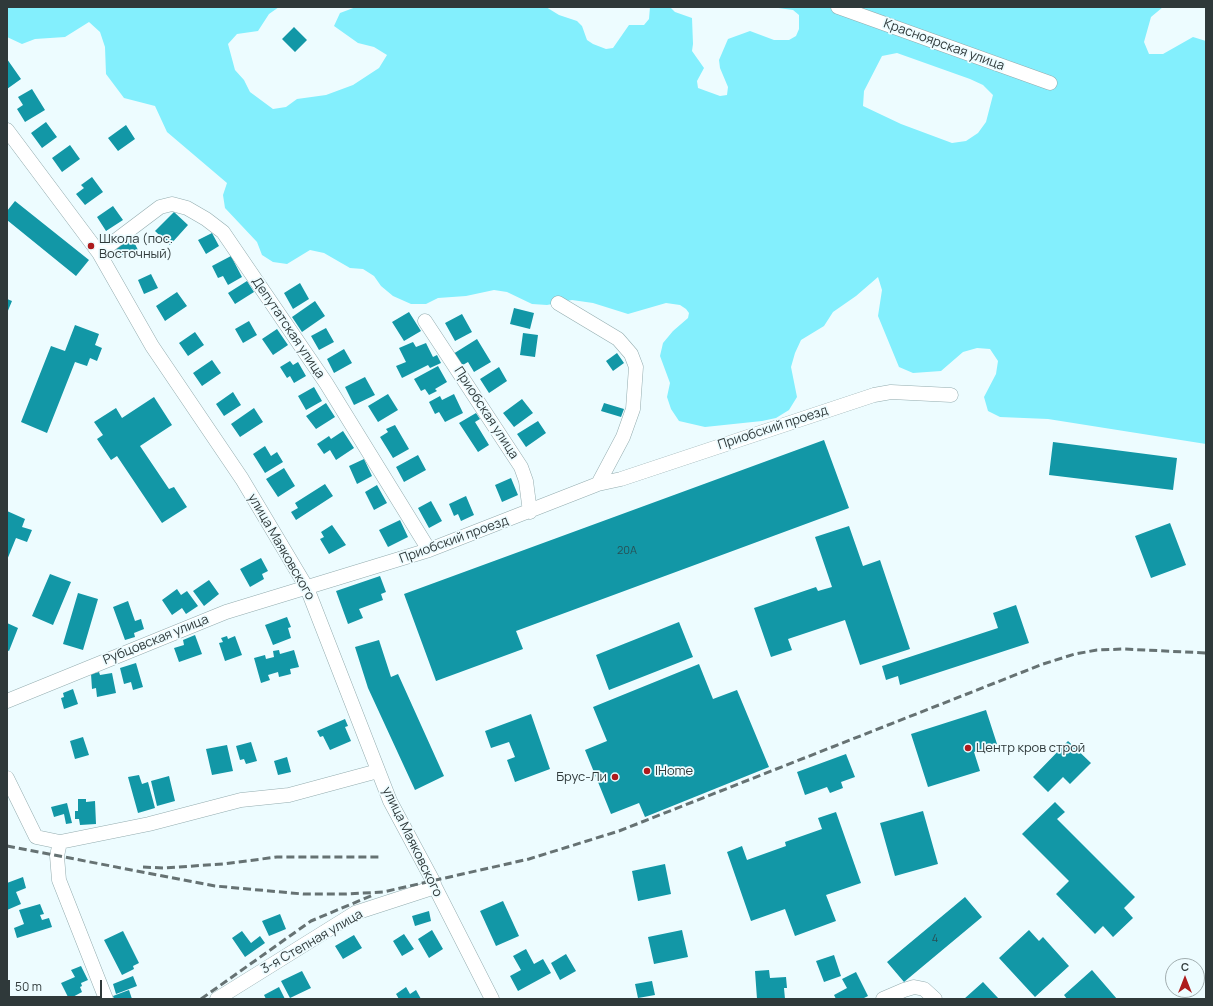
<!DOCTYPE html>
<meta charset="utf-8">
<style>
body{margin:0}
#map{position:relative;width:1213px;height:1006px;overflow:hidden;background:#edfcff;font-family:Manrope,sans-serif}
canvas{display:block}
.frame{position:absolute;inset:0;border:8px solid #2f393a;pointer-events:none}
.north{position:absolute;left:1165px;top:958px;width:40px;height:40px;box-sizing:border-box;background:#edfcff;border:1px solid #a1aeb0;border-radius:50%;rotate:0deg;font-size:11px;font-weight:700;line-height:16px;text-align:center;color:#2f393a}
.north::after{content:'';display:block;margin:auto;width:14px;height:18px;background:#ad1b1d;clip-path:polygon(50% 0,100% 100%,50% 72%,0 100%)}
.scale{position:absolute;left:8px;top:980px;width:94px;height:18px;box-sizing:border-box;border:2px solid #2f393a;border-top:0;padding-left:5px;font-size:12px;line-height:14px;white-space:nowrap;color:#2f393a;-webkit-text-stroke:3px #edfcff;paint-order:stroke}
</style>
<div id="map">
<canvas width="1213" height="1006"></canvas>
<div class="frame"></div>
<div class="north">С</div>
<div class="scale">50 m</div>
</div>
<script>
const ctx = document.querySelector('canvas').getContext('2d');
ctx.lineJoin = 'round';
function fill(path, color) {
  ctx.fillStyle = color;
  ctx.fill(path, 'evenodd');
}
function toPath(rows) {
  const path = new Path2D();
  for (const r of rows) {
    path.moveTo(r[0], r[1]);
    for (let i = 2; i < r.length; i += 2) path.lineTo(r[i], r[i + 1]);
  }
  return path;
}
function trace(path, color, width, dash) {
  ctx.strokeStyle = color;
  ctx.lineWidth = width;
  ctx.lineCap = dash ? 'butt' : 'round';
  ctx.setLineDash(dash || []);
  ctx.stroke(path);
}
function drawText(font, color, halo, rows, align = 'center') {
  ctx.font = font + ' Manrope,sans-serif';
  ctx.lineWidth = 3.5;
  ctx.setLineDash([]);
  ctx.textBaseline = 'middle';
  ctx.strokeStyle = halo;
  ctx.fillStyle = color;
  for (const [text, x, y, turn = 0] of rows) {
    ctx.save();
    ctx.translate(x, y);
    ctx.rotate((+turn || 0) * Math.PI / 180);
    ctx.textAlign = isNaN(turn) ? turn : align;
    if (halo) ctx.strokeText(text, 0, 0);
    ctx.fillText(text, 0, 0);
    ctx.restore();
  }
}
fill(toPath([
 [7,7,279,7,269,14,258,31,237,34,228,44,235,70,244,80,250,92,273,109,286,107,297,99,326,95,353,85,379,68,387,55,374,47,358,43,334,26,340,13,356,7,546,7,559,15,577,21,582,26,587,40,593,44,606,49,613,48,629,25,644,25,649,19,650,7,670,7,675,12,692,18,693,44,692,51,704,68,697,81,698,88,720,96,727,95,728,87,720,68,719,60,728,39,750,31,774,40,789,40,796,36,799,29,799,15,793,10,771,7,1163,7,1151,17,1144,42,1149,54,1163,54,1193,37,1206,41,1206,444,1048,419,1000,417,988,411,984,397,996,374,998,361,990,349,977,348,963,352,941,371,913,373,899,367,878,316,882,290,878,277,856,296,833,312,824,326,801,340,795,353,791,367,797,397,789,410,776,418,762,421,705,427,679,421,671,409,667,397,670,383,660,356,663,343,673,331,688,318,689,313,686,309,680,305,666,303,628,314,593,303,572,300,547,305,532,304,507,292,494,290,466,296,438,298,426,304,411,304,393,296,381,286,374,276,363,269,350,268,324,253,310,250,287,264,273,262,262,255,257,242,225,208,223,195,227,183,167,132,155,106,124,98,106,74,105,47,100,32,89,22,65,37,35,39,22,44,7,37],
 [897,53,970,79,983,85,993,95,986,122,978,133,966,141,952,143,901,124,863,106,864,91,882,56]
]), '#83effd');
fill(toPath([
 [294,27,307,40,295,52,282,39],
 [7,59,21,79,7,89],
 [32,89,45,110,25,122,17,109,23,105,18,97],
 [46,122,57,137,42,148,31,133],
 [126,125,135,139,118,151,108,138],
 [70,145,80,159,62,172,52,158],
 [92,177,103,192,85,205,76,194,84,188,81,185],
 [15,201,89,260,76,276,7,220,7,211],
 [113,206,123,220,106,231,97,217],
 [174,212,188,225,170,245,155,231],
 [212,233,219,246,206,254,198,240],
 [131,236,138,250,121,258,114,245],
 [231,256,242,277,228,285,223,276,218,278,212,266],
 [151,274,158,288,144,294,138,280],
 [247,281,254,292,235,304,228,293],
 [300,283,309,299,293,309,284,293],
 [177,292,187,306,165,321,156,306],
 [7,299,12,301,7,313],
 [315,301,325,316,302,332,292,317],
 [514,308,534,313,530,329,510,324],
 [409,312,421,331,404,341,392,322],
 [462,314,472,332,455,341,445,323],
 [249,321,257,335,243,343,235,329],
 [75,325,99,334,95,345,102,348,97,361,90,358,87,366,75,362,47,433,21,422,51,346,65,351],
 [326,328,334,342,319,350,311,336],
 [277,329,288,345,273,355,262,339],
 [195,332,204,345,188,356,179,343],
 [523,333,538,335,535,357,520,355],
 [477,339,491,362,474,372,468,362,461,366,453,354],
 [413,342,416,347,426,343,433,357,437,355,441,363,430,368,428,365,402,378,396,366,406,362,399,348],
 [344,349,352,363,334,373,327,359],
 [617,353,624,363,613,371,606,361],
 [212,360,221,373,202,386,193,373],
 [290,361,293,365,298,362,306,376,294,383,290,376,287,378,280,367],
 [438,366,447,382,435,389,437,391,429,395,425,389,421,391,414,379],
 [499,367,507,381,489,393,480,379],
 [365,377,375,395,354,405,345,387],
 [314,387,322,401,306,410,298,396],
 [233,392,241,405,224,416,216,404],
 [388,394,398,410,378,422,368,406],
 [454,394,463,413,445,422,439,412,435,414,429,402,440,396,442,400],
 [154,397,172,425,140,446,169,489,174,487,187,507,162,523,117,456,111,460,97,439,103,435,94,422,116,408,122,418],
 [522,399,533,413,514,427,503,413],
 [326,403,335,417,316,429,306,416],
 [604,403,624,409,621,417,601,411],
 [254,408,263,422,240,437,231,424],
 [476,413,480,419,475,422,489,445,478,452,459,423],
 [538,421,546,433,526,447,517,434],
 [395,425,409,449,393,458,380,437,388,432,386,429],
 [343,431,354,448,336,460,330,450,324,454,317,444,329,436,331,439],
 [824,440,849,508,516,631,523,649,436,681,404,594],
 [1053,442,1177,458,1173,490,1049,475],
 [265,446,271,456,277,452,283,462,265,473,253,454],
 [418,455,426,470,404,482,396,467],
 [364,459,372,476,357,484,349,466],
 [284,468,295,486,278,497,266,479],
 [511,478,518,495,502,502,495,485],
 [325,484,333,496,296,520,291,512,298,508,295,503],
 [377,485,387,503,374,510,365,492],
 [466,496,474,515,461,521,458,514,454,516,449,504],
 [431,501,442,521,429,528,418,508],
 [7,511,25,519,22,527,32,530,27,542,16,538,7,560],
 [400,520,408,537,388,547,379,530],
 [1170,523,1186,565,1151,578,1135,536],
 [332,525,346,545,329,554,320,539,324,537,321,532],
 [849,526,863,566,880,560,910,649,860,665,845,620,788,639,792,650,771,657,754,608,816,587,818,591,832,587,815,537],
 [261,558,268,571,262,574,264,579,250,587,240,569],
 [50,574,71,582,53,625,32,616],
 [380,576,386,592,381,594,383,600,359,609,363,618,348,624,336,591],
 [209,580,219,594,204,606,193,591],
 [177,589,181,595,187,591,198,606,186,614,182,608,172,615,162,600],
 [78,593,98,599,83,650,63,644],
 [128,601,135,621,141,619,144,629,134,633,135,637,125,640,113,607],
 [1016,605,1029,643,900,685,898,676,886,680,882,666,998,628,993,613],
 [287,617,291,627,288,628,291,638,273,645,265,625],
 [679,622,693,657,609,690,596,655],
 [7,623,18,628,9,651,7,650],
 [195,635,202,654,179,662,174,648,184,645,183,640],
 [227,636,228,639,235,636,242,655,225,661,219,643,223,642,221,638],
 [379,640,391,677,398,674,444,776,415,790,368,688,355,647],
 [279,650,280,654,294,650,299,667,290,669,291,674,279,677,278,672,268,675,270,680,261,683,254,658,265,655,266,659,274,657,273,651],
 [136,663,143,687,133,690,131,682,124,684,120,668],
 [699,664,713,699,737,690,769,767,645,817,639,803,611,814,585,750,607,741,593,707],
 [99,672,100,675,112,673,116,693,97,697,96,688,92,689,91,674],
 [73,689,78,704,64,709,61,698,64,697,63,693],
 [986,710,997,744,974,752,980,771,928,787,911,734],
 [531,714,550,769,515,782,507,760,515,757,509,742,491,748,485,731],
 [345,719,348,726,345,727,351,741,330,750,323,736,320,737,317,731],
 [83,737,89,755,75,759,70,741],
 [1068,741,1091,763,1070,784,1063,777,1048,792,1033,777],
 [251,742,257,761,246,764,244,759,240,760,236,746],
 [227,745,233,771,212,775,206,749],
 [846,754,855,777,841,782,843,788,830,793,827,787,805,795,797,772],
 [287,757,291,772,278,775,274,761],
 [139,775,142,784,148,782,155,808,138,813,128,777],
 [169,776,175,801,157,806,151,781],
 [78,799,86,799,86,802,95,801,96,824,80,825,79,819,75,819,75,811,78,811],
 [1055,802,1065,812,1057,819,1135,897,1124,908,1133,918,1113,937,1103,926,1095,934,1056,894,1069,881,1022,834],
 [67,803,72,823,66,824,64,814,54,817,51,807],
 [923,811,938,864,895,876,880,823],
 [836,812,861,883,826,895,836,921,795,936,785,909,751,921,727,852,742,846,747,860,786,846,785,842,822,829,818,818],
 [665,864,671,894,638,901,632,871],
 [23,877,26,888,16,892,21,904,7,910,7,883],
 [965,897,982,917,904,982,887,962],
 [503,901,519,936,496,946,480,911],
 [40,904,44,914,40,915,42,920,49,918,52,927,17,938,14,928,24,924,19,910],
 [429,911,431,921,415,926,412,916],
 [280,914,286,929,269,936,262,921],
 [432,930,443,949,429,958,418,939],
 [682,930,688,957,654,964,648,937],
 [1029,930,1039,941,1043,937,1069,966,1035,997,999,958],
 [123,931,139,963,133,966,134,969,122,975,104,940],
 [242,931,251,943,260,936,265,943,245,957,232,938],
 [404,934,414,949,402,956,393,941],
 [354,935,362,948,343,959,335,946],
 [526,949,534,964,543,959,551,973,518,991,510,976,521,970,513,956],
 [566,954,576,971,560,980,551,963],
 [834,955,841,976,824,982,816,961],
 [81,966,88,980,81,983,82,986,80,987,82,992,69,999,61,983,75,977,71,970],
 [769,970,770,978,786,977,787,988,784,988,785,999,757,999,755,971],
 [1092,970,1117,999,1067,999,1064,995],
 [302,971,311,988,290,998,281,981],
 [856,972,868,996,862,999,836,999,834,995,847,988,842,979],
 [133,976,137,986,116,994,113,984],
 [652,981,655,995,638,998,635,984],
 [983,982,999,999,964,999],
 [279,987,285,999,266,999,264,995],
 [406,987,410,994,416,990,421,999,399,999,396,994],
 [129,990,132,999,114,999,113,996]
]), '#1297a6');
const minor = toPath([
 [838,7,1050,83],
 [7,130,99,253,152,346,242,479,307,588,390,801,433,881,435,887,492,999],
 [99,253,160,207,172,204,187,208,206,219,223,232,326,383,429,550],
 [558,303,618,339,631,354,636,367,633,409,623,437,598,484],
 [425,321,521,467,526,481,530,512],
 [7,701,226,612,429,550,598,484,621,479,874,395,891,392,951,395],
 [7,778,36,837,60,842,57,856,59,880,106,999],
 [60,842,149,824,241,800,289,795,378,771],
 [217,999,355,913,435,887],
 [883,999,904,990,914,987,924,989,935,999]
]);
trace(minor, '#93acaf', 15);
trace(minor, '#fff', 14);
trace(toPath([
 [7,846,215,886,303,894,345,894,383,892,529,859,619,831,1043,664,1075,654,1097,650,1124,649,1206,653],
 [143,867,163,868,223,864,277,857,382,857],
 [201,999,311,921,373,895]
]), '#667273', 3, [8, 4]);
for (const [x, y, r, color] of [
 [91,246,4,"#ad1b1d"],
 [968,748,4,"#ad1b1d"],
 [647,771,4,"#ad1b1d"],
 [615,777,4,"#ad1b1d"]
]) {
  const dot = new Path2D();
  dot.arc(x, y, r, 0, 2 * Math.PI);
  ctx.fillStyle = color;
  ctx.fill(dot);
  trace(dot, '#edfcff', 1.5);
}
drawText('11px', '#285055', null, [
 ["20А",627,551],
 ["4",935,939]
]);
drawText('13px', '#2f393a', '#edfcff', [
 ["Красноярская улица",944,45,20],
 ["Депутатская улица",288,328,56],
 ["Приобская улица",486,413,57],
 ["Приобский проезд",773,428,-18],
 ["Приобский проезд",454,540,-20],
 ["улица Маяковского",281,547,60],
 ["Рубцовская улица",156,640,-22],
 ["улица Маяковского",412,842,64],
 ["3-я Степная улица",312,942,-30]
]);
drawText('13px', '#2f393a', '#edfcff', [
 ["Школа (пос.",99,239],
 ["Восточный)",99,254],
 ["Центр кров строй",976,748],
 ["IHome",655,771],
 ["Брус-Ли",607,777,"right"]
], 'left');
</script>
